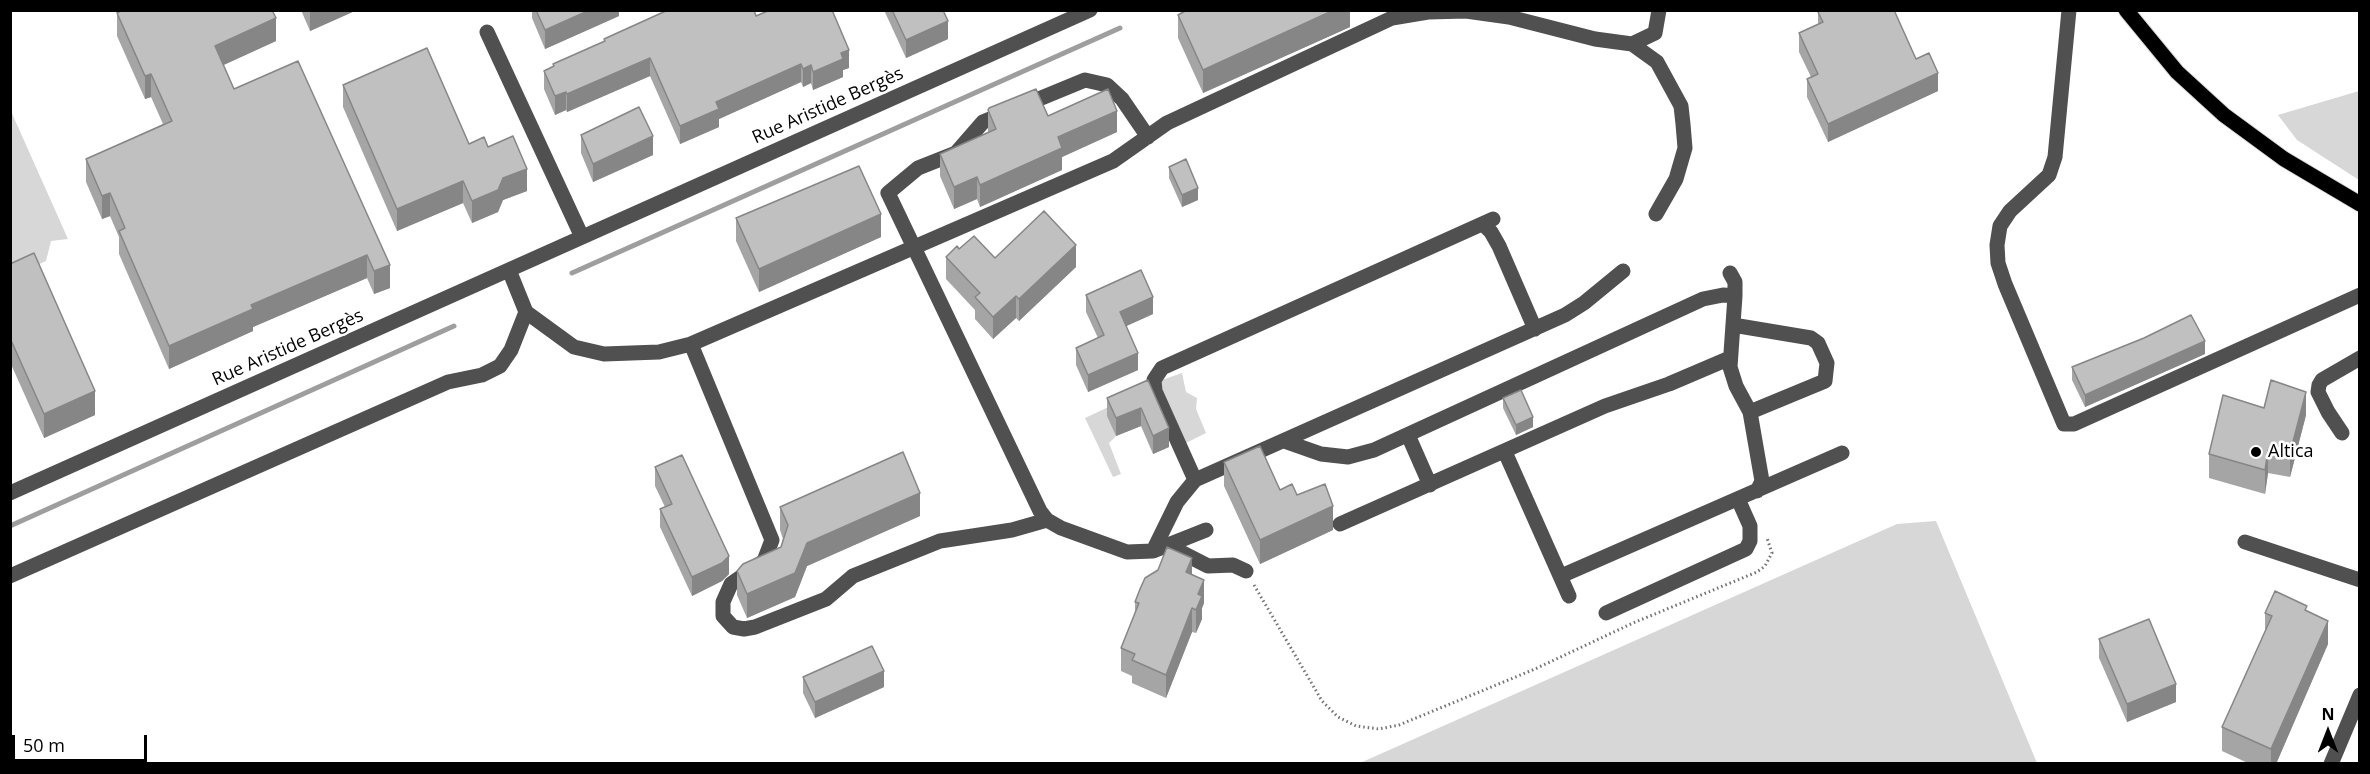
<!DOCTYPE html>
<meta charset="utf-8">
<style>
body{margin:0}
#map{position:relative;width:2370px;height:774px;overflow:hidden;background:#fff;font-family:"Open Sans",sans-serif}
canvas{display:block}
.frame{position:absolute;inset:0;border:12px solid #000;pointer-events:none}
.north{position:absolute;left:2298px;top:702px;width:60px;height:60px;-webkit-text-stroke:4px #fff;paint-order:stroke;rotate:0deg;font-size:16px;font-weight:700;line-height:24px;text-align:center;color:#000}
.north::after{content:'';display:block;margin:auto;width:21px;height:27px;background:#000;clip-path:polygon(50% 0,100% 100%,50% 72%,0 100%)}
.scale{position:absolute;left:12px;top:735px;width:135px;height:27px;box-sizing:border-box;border:3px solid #000;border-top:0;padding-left:8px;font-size:18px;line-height:21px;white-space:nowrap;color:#000;-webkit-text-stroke:4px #fff;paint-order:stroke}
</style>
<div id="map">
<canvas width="2370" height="774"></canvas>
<div class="frame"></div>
<div class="north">N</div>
<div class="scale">50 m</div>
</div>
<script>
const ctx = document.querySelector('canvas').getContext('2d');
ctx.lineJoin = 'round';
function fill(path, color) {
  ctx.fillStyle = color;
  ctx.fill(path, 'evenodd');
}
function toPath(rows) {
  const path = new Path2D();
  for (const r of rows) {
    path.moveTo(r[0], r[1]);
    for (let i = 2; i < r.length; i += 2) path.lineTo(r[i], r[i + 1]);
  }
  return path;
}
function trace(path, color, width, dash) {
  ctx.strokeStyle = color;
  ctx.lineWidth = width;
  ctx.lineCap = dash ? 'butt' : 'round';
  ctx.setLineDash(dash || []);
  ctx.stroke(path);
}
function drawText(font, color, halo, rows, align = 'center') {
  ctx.font = font + ' "Open Sans",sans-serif';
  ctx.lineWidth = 5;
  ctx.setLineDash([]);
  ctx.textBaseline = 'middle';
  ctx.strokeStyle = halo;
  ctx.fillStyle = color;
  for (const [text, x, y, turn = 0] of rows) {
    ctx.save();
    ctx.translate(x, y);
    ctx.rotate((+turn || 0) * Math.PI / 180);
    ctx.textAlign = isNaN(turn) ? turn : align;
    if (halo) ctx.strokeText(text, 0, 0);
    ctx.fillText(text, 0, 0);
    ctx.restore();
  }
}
fill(toPath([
 [2359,91,2360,91,2359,180,2297,140,2278,115],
 [10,109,68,239,51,241,46,261,11,277],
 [1182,373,1186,392,1197,398,1196,409,1206,433,1184,444,1159,387,1162,380],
 [1147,389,1108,416,1116,436,1109,443,1121,474,1113,477,1085,418],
 [1936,521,2037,763,1360,763,1897,524]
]), '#d7d7d7');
trace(toPath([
 [572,273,1120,28],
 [10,526,454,326]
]), '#9e9e9e', 5);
const major = toPath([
 [2126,10,2177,72,2224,115,2284,159,2360,204]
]);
trace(major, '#dbdbdb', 17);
trace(toPath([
 [1254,585,1322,701,1338,717,1356,726,1379,729,1399,725,1535,669,1633,623,1757,572,1765,566,1772,553,1767,538]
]), '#727272', 3, [1.5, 3]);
trace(toPath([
 [2069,10,2055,157,2049,175,2010,211,2000,226,1997,245,1998,263,2005,284,2064,424,2074,424,2360,295],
 [487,32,582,237],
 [1632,44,1657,62,1681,106,1683,124,1685,148,1676,179,1656,214],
 [1148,137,1122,99,1107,85,1085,80,983,122,956,153,918,168,888,193,1040,511,1047,520,1061,528,1127,552,1153,551,1206,530],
 [1483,224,1491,232,1499,246,1535,329],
 [509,270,526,312,574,347,604,354,659,352,691,344,1113,161,1167,123,1392,18,1428,12,1466,11,1509,17,1595,39,1632,44,1655,33,1659,10],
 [1730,273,1735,282,1735,296,1730,367,1736,386,1750,412,1762,481,1757,491],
 [1733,325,1811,338,1818,343,1827,363,1825,381,1750,412],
 [691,344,772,540,764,561,731,584,723,602,723,616,733,627,744,629,755,627,826,599,853,576,940,541,1012,530,1047,520],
 [2342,433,2328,412,2318,392,2319,385,2322,380,2360,358],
 [1408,435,1430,485],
 [1284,441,1321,454,1348,457,1374,450,1703,299,1723,295,1735,296],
 [1505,452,1569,596],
 [1195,480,1155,391,1154,380,1162,368,1493,219],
 [10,493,1090,10],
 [1340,524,1605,406,1669,384,1730,358],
 [2245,542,2360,580],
 [1167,545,1208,566,1233,565,1246,571],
 [1153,551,1177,502,1195,480,1565,315,1584,303,1623,271],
 [10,576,448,382,482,375,500,366,511,350,526,312],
 [1561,576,1842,453],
 [1606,613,1746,549,1750,541,1750,526,1738,499],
 [2331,764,2360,695]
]), '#505050', 15);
trace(major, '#000', 15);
fill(toPath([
 [301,10,357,10,310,31],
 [532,10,619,10,619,16,545,49,532,18],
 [884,10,943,10,948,39,906,58],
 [1350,10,1350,27,1203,93,1178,38,1178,15],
 [1818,12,1916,59,1938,91,1828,142,1807,97,1807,79,1811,77,1799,52,1799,33,1818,24],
 [117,13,276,41,223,65,234,89,298,61,390,288,374,294,367,278,253,327,253,331,169,369,119,254,119,237,110,216,102,219,86,182,86,159,163,124,151,97,145,99,117,36],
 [756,16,849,68,843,70,843,77,813,90,811,83,803,87,801,82,719,119,719,127,680,144,650,76,567,112,566,110,555,115,544,89,544,71,553,67,553,64,604,42,604,39],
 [343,85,469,144,488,147,527,191,503,200,498,212,472,223,463,203,397,231,343,107],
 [988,110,1048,116,1117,132,1062,157,1062,170,980,207,977,199,954,209,940,176,940,154,988,133],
 [581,135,653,155,593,182,581,153],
 [1169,167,1198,200,1182,207,1169,178],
 [736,218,881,237,759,292,736,241],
 [959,249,995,258,1076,267,1019,321,1016,318,993,339,975,319,975,310,946,279,946,257],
 [10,264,95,415,44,438,10,362],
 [1086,295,1153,314,1126,326,1138,370,1088,392,1076,365,1076,348,1098,338,1086,312],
 [2205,354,2085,407,2072,380,2072,367],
 [1148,380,1169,447,1153,454,1141,426,1116,436,1107,416,1107,398],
 [1503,398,1533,427,1516,435,1503,408],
 [2264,408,2306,415,2290,477,2268,473,2265,494,2209,478,2209,454],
 [1224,462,1280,490,1297,495,1333,530,1260,564,1224,486],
 [655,467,729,574,722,581,692,596,660,527,660,509,665,507,655,486],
 [780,507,920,516,807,566,795,597,747,618,737,595,737,571,781,547,783,539,780,530],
 [1192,574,1204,603,1202,608,1202,619,1196,633,1192,632,1166,698,1132,683,1132,676,1121,671,1121,648,1135,614,1135,602],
 [2307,611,2328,644,2276,764,2250,764,2222,751,2222,727,2265,631,2265,613],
 [2099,639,2176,702,2127,722,2099,658],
 [803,677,884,687,815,718,803,693]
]), '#a5a5a5');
fill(toPath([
 [310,10,357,10,310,31],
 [590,10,619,10,619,16,545,49,545,30],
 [1334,10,1350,10,1350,27,1203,93,1203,70],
 [276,18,276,41,215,69,215,46],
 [948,21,948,39,906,58,906,40],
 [849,50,849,68,843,70,843,77,813,90,813,72,841,53],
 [650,58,650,76,567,112,567,94],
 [801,64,801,82,719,119,719,127,680,144,680,126,716,102],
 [811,65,811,83,803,87,803,69],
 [1938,73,1938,91,1828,142,1828,124],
 [151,74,151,97,145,99,145,76],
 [566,92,566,110,555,115,555,96],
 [1117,111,1117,132,1062,157,1062,170,980,207,980,185,1058,137],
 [653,136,653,155,593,182,593,164],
 [527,169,527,191,503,200,498,212,472,223,472,201,503,178],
 [977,177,977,199,954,209,954,187],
 [463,181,463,203,397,231,397,209],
 [1198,188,1198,200,1182,207,1182,195],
 [110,193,110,216,102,219,102,196],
 [881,214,881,237,759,292,759,269],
 [1076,245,1076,267,1019,321,1019,299],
 [367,255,367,278,253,327,253,331,169,369,169,346,251,305],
 [390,265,390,288,374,294,374,271],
 [1016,296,1016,318,993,339,993,317],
 [1153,297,1153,314,1120,329,1120,312],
 [2205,341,2205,354,2085,407,2085,395],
 [1138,353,1138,370,1088,392,1088,375],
 [95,391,95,415,44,438,44,414],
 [2306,392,2306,415,2290,477,2290,453],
 [1141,408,1141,426,1116,436,1116,418],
 [1533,417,1533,427,1516,435,1516,425],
 [1169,428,1169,447,1153,454,1153,436],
 [2268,450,2268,473,2265,494,2265,470],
 [920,493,920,516,807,566,795,597,747,618,747,594,807,543],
 [1333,506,1333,530,1260,564,1260,540],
 [729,556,729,574,722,581,692,596,692,577],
 [1192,558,1192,582,1186,572],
 [1204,580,1204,603,1202,608,1202,619,1196,633,1196,610,1198,594],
 [1192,608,1192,632,1166,698,1166,675],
 [2328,621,2328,644,2276,764,2271,764,2271,749],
 [884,671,884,687,815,718,815,702],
 [2176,684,2176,702,2127,722,2127,704]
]), '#868686');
const building = toPath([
 [122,10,272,10,276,18,215,46,234,89,298,61,390,265,374,271,367,255,251,305,253,309,169,346,119,231,125,228,110,193,102,196,86,159,172,121,151,74,145,76,117,13,122,10],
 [536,10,590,10,545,30,536,10],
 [668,10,754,10,756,16,770,10,832,10,849,50,841,53,843,59,813,72,811,65,803,69,801,64,716,102,719,109,680,126,650,58,567,94,566,92,555,96,544,71,554,66,553,64,605,41,604,39,668,10],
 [892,10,943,10,948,21,906,40,892,10],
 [1187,10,1334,10,1203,70,1178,15,1187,10],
 [1821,10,1894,10,1916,59,1929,53,1938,73,1828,124,1807,79,1818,74,1799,33,1823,22,1818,12,1821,10],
 [427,48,469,144,484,137,488,147,513,136,527,169,503,178,498,190,472,201,463,181,397,209,343,85,427,48],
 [1036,89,1048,116,1108,89,1117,111,1058,137,1062,148,980,185,977,177,954,187,940,154,996,129,988,110,989,108,1036,89],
 [639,107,653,136,593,164,581,135,639,107],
 [1186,159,1198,188,1182,195,1169,167,1186,159],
 [859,166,881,214,759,269,736,218,859,166],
 [1044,211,1076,245,1019,299,1016,296,993,317,975,297,980,293,946,257,957,246,959,249,974,236,995,258,1044,211],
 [34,253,95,391,44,414,10,338,10,264,34,253],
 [1141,270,1153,297,1120,312,1138,353,1088,375,1076,348,1104,335,1086,295,1141,270],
 [2191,315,2205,341,2085,395,2072,367,2144,338,2191,315],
 [1148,380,1169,428,1153,436,1141,408,1116,418,1107,398,1148,380],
 [2271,380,2306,392,2290,453,2268,450,2265,470,2209,454,2223,395,2264,408,2271,380],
 [1521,390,1533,417,1516,425,1503,398,1521,390],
 [1260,446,1280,490,1292,484,1297,495,1325,484,1333,506,1260,540,1224,462,1260,446],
 [903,452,920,493,807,543,795,573,747,594,737,571,743,564,781,547,788,525,780,507,903,452],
 [682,455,729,556,722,563,692,577,660,509,672,504,655,467,682,455],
 [1167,547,1192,558,1186,572,1204,580,1198,594,1202,596,1196,610,1192,608,1166,675,1132,660,1135,654,1121,648,1139,603,1135,602,1140,589,1145,578,1158,570,1167,547],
 [2275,591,2307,606,2305,610,2328,621,2271,749,2222,727,2272,616,2265,613,2275,591],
 [2149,619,2176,684,2127,704,2099,639,2149,619],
 [872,646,884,671,815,702,803,677,872,646]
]);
fill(building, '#c0c0c0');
trace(building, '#868686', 1.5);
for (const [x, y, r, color] of [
 [2256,452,6,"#000"]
]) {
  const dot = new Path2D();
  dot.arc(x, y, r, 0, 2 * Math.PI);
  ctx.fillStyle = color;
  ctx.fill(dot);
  trace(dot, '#fff', 2);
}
drawText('18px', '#000', '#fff', [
 ["Rue Aristide Bergès",828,106,-24],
 ["Rue Aristide Bergès",288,348,-24]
]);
drawText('18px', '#000', '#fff', [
 ["Altica",2268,452]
], 'left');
</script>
